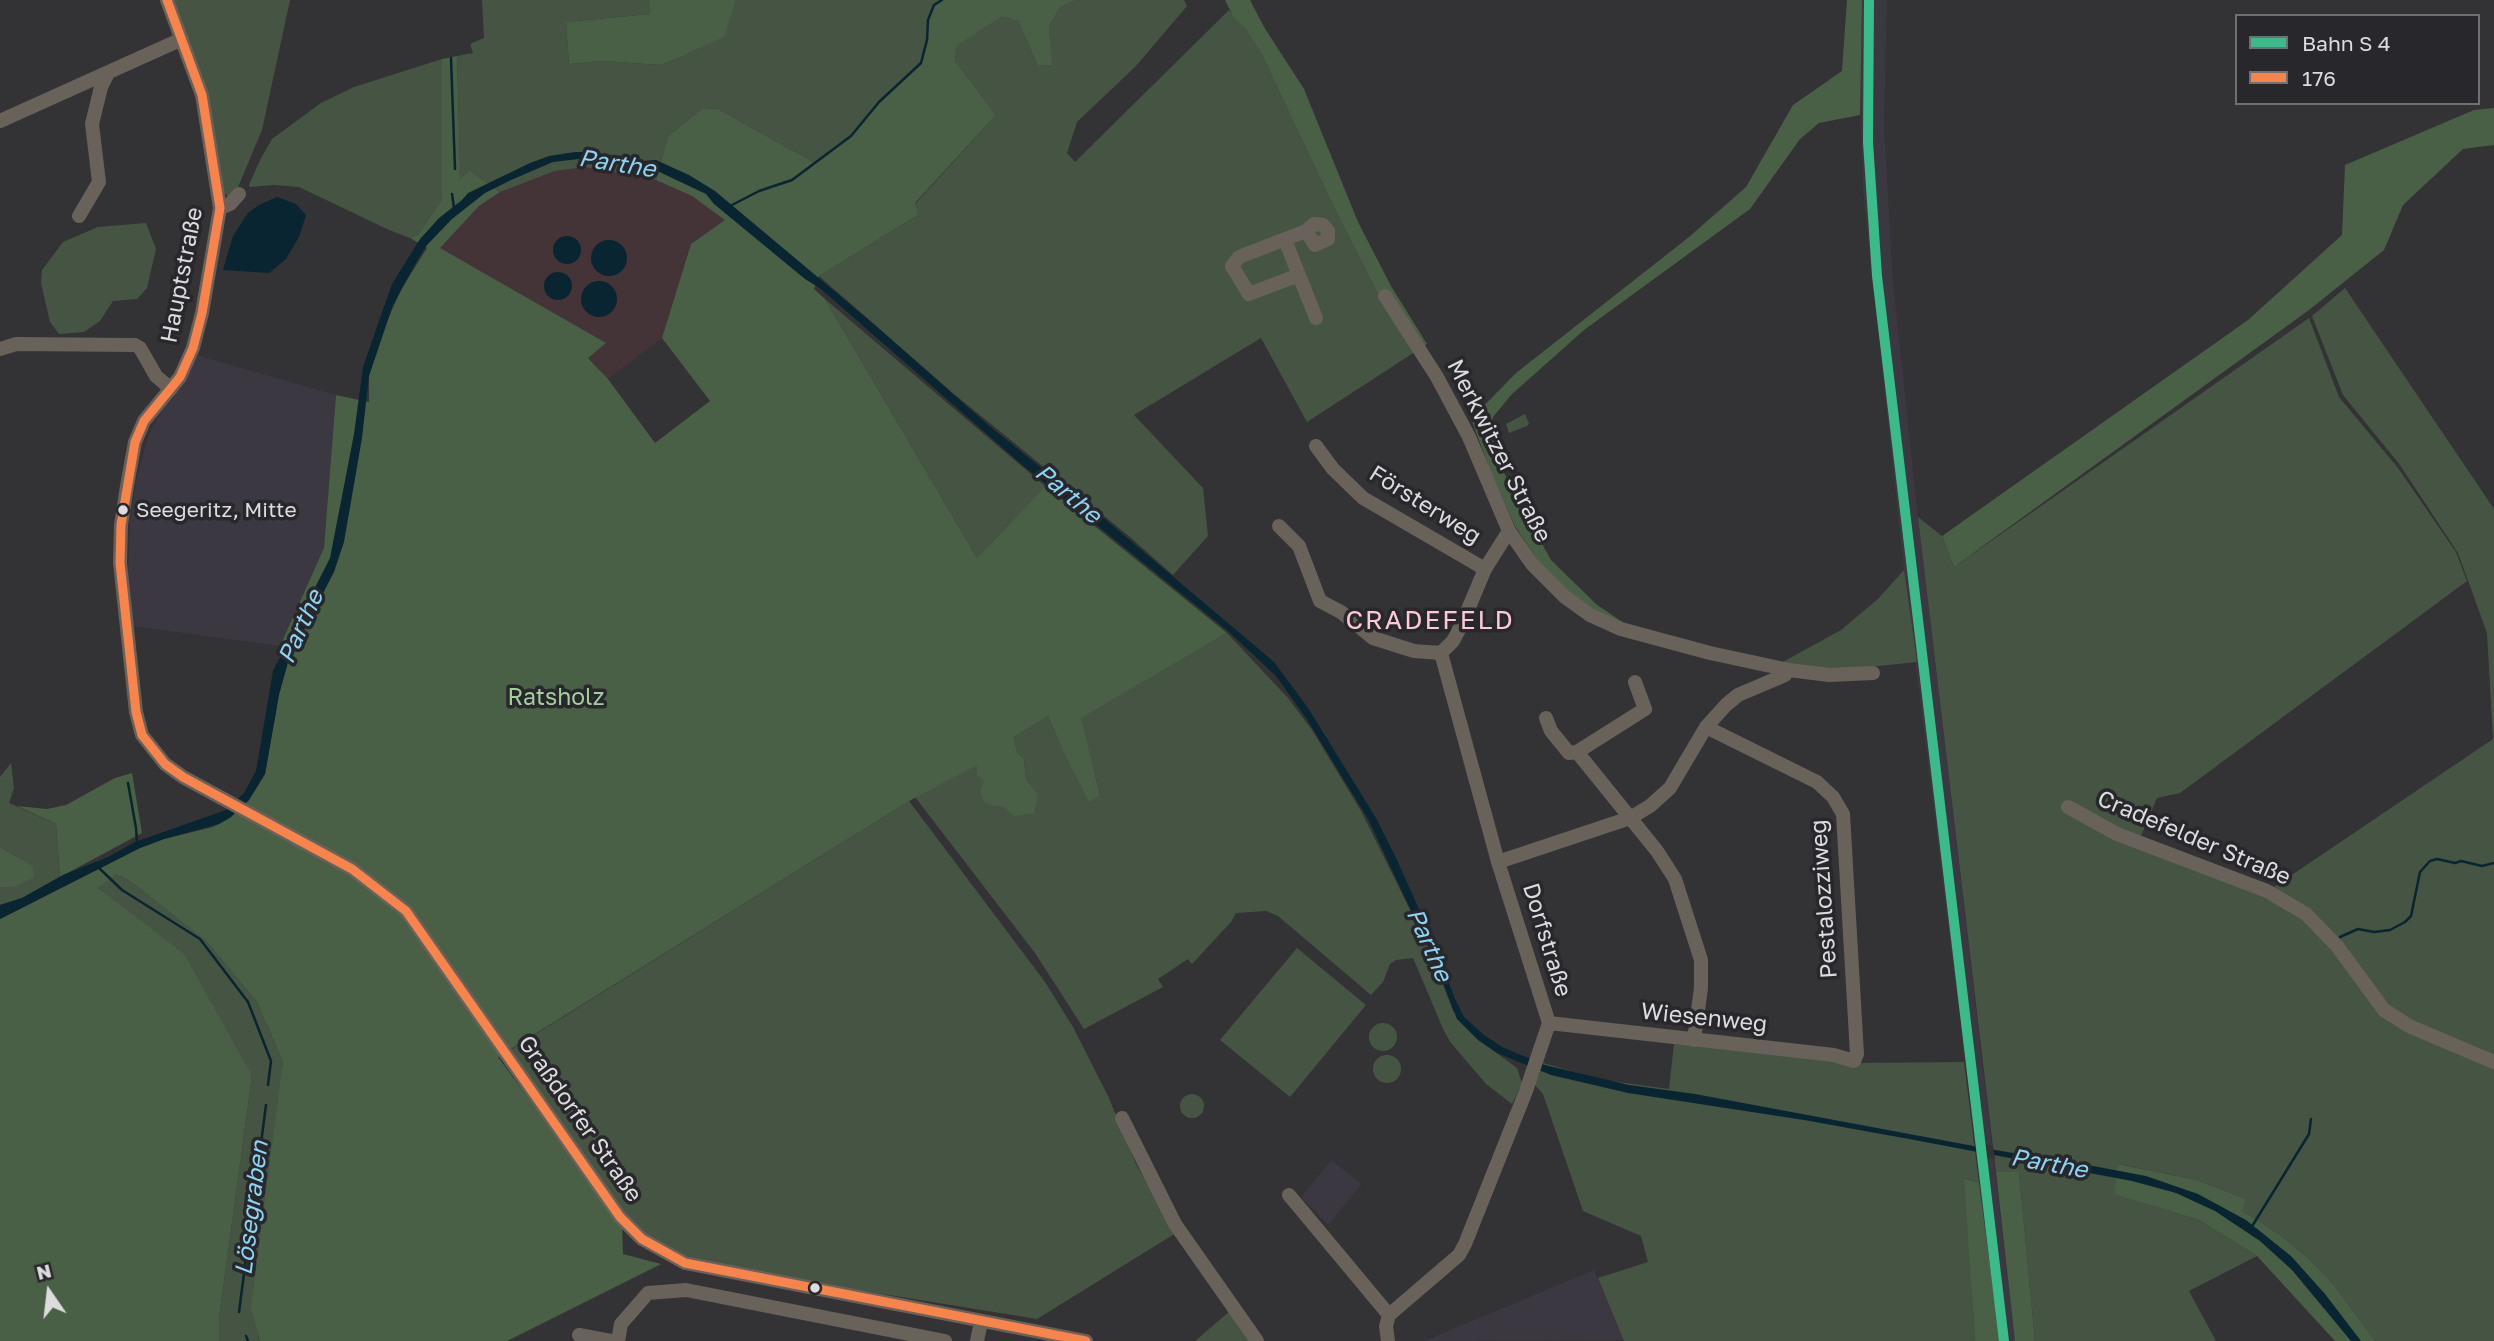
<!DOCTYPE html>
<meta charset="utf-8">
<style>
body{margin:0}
#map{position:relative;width:2494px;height:1341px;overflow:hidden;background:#333234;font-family:"Golos Text",sans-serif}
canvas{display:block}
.legend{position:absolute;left:2235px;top:14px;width:245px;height:91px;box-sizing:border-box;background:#28272b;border:2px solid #706f73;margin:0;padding:9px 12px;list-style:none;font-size:21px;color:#dcdcde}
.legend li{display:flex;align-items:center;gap:14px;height:35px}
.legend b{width:35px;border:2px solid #706f73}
.north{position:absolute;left:14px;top:1257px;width:70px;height:70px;-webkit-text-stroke:5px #28272b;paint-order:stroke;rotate:346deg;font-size:19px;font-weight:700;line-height:28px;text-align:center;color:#dcdcde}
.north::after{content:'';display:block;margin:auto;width:24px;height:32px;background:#dcdcde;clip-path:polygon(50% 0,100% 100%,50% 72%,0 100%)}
</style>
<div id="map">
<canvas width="2494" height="1341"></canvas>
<ul class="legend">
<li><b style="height:9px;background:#3bbb89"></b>Bahn S 4</li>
<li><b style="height:9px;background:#f8844c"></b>176</li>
</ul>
<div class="north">N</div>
</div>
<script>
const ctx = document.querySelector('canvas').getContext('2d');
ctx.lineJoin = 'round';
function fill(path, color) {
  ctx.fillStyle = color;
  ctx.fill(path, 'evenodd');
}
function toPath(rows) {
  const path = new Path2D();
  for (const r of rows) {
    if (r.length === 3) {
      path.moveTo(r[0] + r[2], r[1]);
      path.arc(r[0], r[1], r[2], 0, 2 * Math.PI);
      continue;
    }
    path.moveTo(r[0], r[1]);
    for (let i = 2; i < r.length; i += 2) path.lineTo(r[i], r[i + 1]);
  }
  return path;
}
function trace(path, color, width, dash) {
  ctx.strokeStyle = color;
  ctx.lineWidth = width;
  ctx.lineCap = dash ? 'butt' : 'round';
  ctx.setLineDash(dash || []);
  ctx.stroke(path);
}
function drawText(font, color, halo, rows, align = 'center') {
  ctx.font = font + ' "Golos Text",sans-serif';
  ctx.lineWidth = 7;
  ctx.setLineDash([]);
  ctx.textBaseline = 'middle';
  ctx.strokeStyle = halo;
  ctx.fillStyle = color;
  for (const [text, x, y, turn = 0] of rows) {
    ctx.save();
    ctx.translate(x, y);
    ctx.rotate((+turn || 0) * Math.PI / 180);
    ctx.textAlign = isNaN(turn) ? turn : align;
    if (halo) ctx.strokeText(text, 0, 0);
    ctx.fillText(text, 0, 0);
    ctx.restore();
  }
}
fill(toPath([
 [1862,0,1887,0,1884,126,1893,283,1918,517,2015,1341,2000,1341,1904,570,1863,191,1860,74],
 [196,355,336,395,324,548,280,646,132,626,128,575,130,522,137,476,149,434,162,410,187,378],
 [1331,1160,1362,1184,1328,1225,1301,1197],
 [1594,1270,1624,1340,1424,1341]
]), '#3b3841');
fill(toPath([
 [585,167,656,180,692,196,726,220,691,244,662,338,608,379,588,357,605,343,439,248,479,206,500,192,555,171]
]), '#443337');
fill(toPath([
 [173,0,290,0,262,130,236,192,228,197,224,192],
 [482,0,650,0,650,14,566,22,569,64,602,61,662,65,723,37,736,0,942,0,934,5,928,20,927,40,921,63,879,102,851,136,815,163,718,109,703,108,668,136,656,180,585,167,555,171,500,192,469,170,458,181,460,166,457,56,473,53,470,44,484,38],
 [1077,0,1184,0,1187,6,1136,66,1077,122,1067,153,1075,162,1229,10,1244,27,1262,55,1336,212,1378,294,1385,291,1421,348,1307,422,1261,338,1134,415,1203,488,1208,536,1173,575,1130,537,954,394,819,276,918,215,915,204,996,115,955,61,957,46,1002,15,1018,21,1038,66,1051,65,1049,27,1060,7],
 [442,59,442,199,418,235,410,238,389,230,299,187,274,185,250,187,249,185,261,158,272,139,321,103,354,87],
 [146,223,156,249,147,288,137,299,113,301,100,321,84,332,59,334,50,322,41,283,42,270,63,242,98,227],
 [2345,288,2494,509,2494,1341,2375,1341,2334,1285,2310,1260,2284,1238,2256,1219,2241,1212,2246,1199,2197,1180,2119,1164,2115,1194,2199,1220,2257,1256,2189,1291,2216,1341,2035,1341,2019,1172,1996,1172,1918,517,1942,536,1954,567,2309,318,2339,397,2398,468,2456,552,2467,581,2180,793,2157,798,2139,841,2268,891,2493,739,2487,633,2458,553,2400,465,2343,395,2312,316],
 [825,299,1045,486,977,558],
 [1525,414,1529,423,1527,426,1509,433,1506,424],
 [1904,570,1917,662,1829,671,1781,663,1841,630,1878,599],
 [1227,633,1288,698,1312,730,1361,811,1429,948,1453,1011,1479,1040,1517,1068,1522,1083,1512,1104,1486,1084,1451,1043,1444,1031,1413,958,1396,960,1390,964,1383,982,1371,995,1278,916,1266,911,1236,913,1231,922,1192,964,1188,959,1158,979,1163,987,1084,1029,1035,953,915,797,978,764,994,806,1003,806,1038,794,1026,779,1024,759,1017,752,1014,737,1048,716,1066,758,1089,801,1100,794,1080,718],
 [11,763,14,788,9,803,56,824,60,877,22,898,0,905,0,887,15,887,32,865,0,847,0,777],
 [909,801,1045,982,1073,1027,1108,1096,1136,1164,1176,1233,1037,1319,784,1278,681,1255,646,1234,627,1217,507,1052],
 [116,874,133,883,207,942,257,1002,283,1062,258,1335,260,1341,219,1341,219,1318,252,1076,98,887],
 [1297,948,1366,1005,1290,1097,1220,1040],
 [1383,1037,14],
 [1674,1044,1852,1063,1964,1062,1979,1183,1965,1178,1975,1341,1624,1341,1598,1278,1648,1262,1641,1236,1583,1211,1543,1094,1535,1085,1543,1063,1603,1080,1669,1089],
 [1387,1069,14],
 [1192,1106,12],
 [1230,1311,1252,1341,1195,1341]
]), '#465543');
fill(toPath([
 [650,0,736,0,724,37,662,65,602,61,569,64,566,22,650,14],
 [942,0,1077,0,1060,7,1049,27,1052,65,1038,66,1018,21,1002,16,957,46,955,61,996,115,915,203,918,215,819,276,814,289,825,299,977,558,1045,486,1227,633,1081,718,1100,795,1089,802,1066,758,1048,716,1014,737,1017,752,1024,759,1026,779,1038,794,1034,813,1014,816,1003,806,994,806,984,802,980,791,984,781,977,775,977,765,909,801,498,1057,622,1225,623,1254,661,1264,507,1341,260,1341,251,1308,283,1062,257,1002,207,942,133,883,116,874,98,888,184,954,252,1076,219,1318,219,1341,0,1341,0,919,140,848,164,839,213,827,228,819,249,800,265,774,277,706,280,646,324,548,336,395,369,402,369,375,386,323,402,288,427,248,410,238,418,235,442,199,442,59,457,56,460,166,459,180,469,170,500,192,479,206,440,248,606,343,588,358,608,379,655,443,710,401,662,338,691,244,725,220,692,196,656,180,668,136,703,108,718,109,815,163,851,136,879,102,921,63,927,40,928,20,934,5],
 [1225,0,1250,0,1264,27,1304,89,1358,222,1391,286,1427,344,1421,348,1384,291,1378,294,1336,212,1262,55,1244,27,1234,18],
 [1847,0,1862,0,1860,115,1819,123,1800,139,1750,209,1584,330,1511,395,1493,417,1491,428,1497,459,1516,497,1551,560,1596,604,1631,628,1579,604,1542,567,1515,526,1491,472,1471,419,1516,373,1689,237,1746,187,1793,105,1842,71],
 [2494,108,2494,145,2463,149,2403,205,2384,250,2309,310,1954,567,1942,536,2248,320,2342,235,2345,165,2474,110],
 [132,773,142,833,60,877,56,824,17,806,47,809,66,805,115,778],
 [0,847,32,865,34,877,15,887,0,887],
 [2118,1164,2197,1180,2246,1199,2242,1212,2256,1219,2284,1238,2310,1260,2334,1285,2375,1341,2335,1341,2257,1256,2199,1220,2114,1194],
 [1996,1172,2019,1172,2035,1341,2015,1341],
 [1964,1178,1979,1183,2000,1341,1975,1341]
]), '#496046');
fill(toPath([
 [575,152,590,152,644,161,656,160,689,175,715,191,876,326,987,424,1106,520,1274,662,1308,708,1376,818,1396,858,1432,938,1455,999,1464,1017,1484,1035,1502,1047,1545,1065,1629,1085,1695,1094,1995,1150,2093,1166,2146,1176,2198,1194,2246,1220,2291,1256,2325,1294,2361,1341,2351,1341,2292,1270,2260,1241,2215,1211,2176,1193,2132,1181,1909,1139,1804,1120,1628,1093,1551,1075,1497,1053,1478,1040,1457,1019,1432,955,1368,819,1306,718,1276,676,1229,632,1021,464,821,289,805,279,714,204,706,194,651,168,632,163,579,159,553,162,511,180,485,193,452,219,427,245,418,259,393,305,369,376,362,438,344,542,334,572,289,659,279,695,265,774,249,800,231,817,219,824,164,839,140,848,0,919,0,905,22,898,63,875,108,857,135,842,226,810,244,793,256,771,273,671,330,558,354,434,363,367,392,284,420,239,439,218,462,200,468,193,530,163,549,156],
 [277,197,296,204,306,215,299,237,286,259,269,273,223,270,233,236,248,213,259,205],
 [567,250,14],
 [609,258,18],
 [558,286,14],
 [599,299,18]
]), '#092532');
fill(toPath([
 [1975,1143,1993,1146,1995,1159,1977,1156]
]), '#333234');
trace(toPath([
 [451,58,455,169],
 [452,194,454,208],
 [730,206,759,191,792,180,851,136,879,102,921,63,927,40,928,20,934,5,942,0],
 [128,783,136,828,137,842],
 [99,868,122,890,200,939,248,1002,271,1061,268,1085],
 [2340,937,2358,929,2374,932,2390,930,2405,922,2411,916,2420,872,2430,861,2437,859,2455,863,2461,861,2482,866,2494,863],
 [2251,1228,2309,1134,2311,1119],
 [239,1312,266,1105],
 [246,1336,248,1341]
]), '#092532', 2.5);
trace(toPath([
 [167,0,202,95,220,208,202,313,193,348,180,377,144,421,135,442,127,486,121,525,120,563,136,712,142,735,165,764,183,777,352,869,406,911,620,1217,642,1239,685,1263,1086,1341],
 [0,121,182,39],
 [220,208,230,204,239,194],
 [79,216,99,182,92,124,101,87,108,73],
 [1285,240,1316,318],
 [1299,275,1249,294,1232,266,1239,257,1306,231,1314,224,1323,225,1328,231,1328,239,1315,245,1306,231],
 [1385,296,1437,377,1469,437,1509,531,1532,564,1565,597,1590,615,1621,629,1710,653,1789,670,1829,675,1873,673],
 [0,349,16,344,135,345,140,348,156,376,171,389],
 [1316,446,1333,469,1363,498,1485,569],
 [1279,526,1299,546,1320,601,1341,612,1373,638,1414,651,1441,653],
 [1441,653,1453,641,1461,626,1485,569,1509,531],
 [1546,718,1551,731,1569,753,1577,752,1645,709,1635,682],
 [1577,752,1657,851,1675,879,1701,960,1701,988,1694,1040],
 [2068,807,2117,834,2267,891,2306,914,2337,946,2384,1010,2409,1026,2494,1062],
 [1498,862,1630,818,1650,806,1670,788,1706,727,1726,705,1738,695,1785,675,1789,670],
 [1549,1023,1834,1055,1854,1061,1857,1054,1843,814,1833,797,1817,782,1706,727],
 [1122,1118,1175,1224,1257,1341],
 [1289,1195,1389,1315],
 [579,1335,611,1341],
 [618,1341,621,1324,648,1293,686,1290,945,1341],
 [977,1341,981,1322],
 [1388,1341,1386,1326,1389,1315,1459,1255,1465,1244,1526,1091,1549,1023,1498,862,1441,653]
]), '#69625a', 14);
trace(toPath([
 [167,0,202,95,220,208,202,313,193,348,180,377,144,421,135,442,121,525,120,563,136,712,142,735,165,764,183,777,352,869,406,911,620,1217,642,1239,685,1263,1086,1341]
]), '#f8844c', 9);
trace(toPath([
 [1869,0,1868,142,1877,276,2004,1341]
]), '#3bbb89', 10);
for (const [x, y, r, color] of [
 [123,510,6,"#dcdcde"],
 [815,1288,6,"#dcdcde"]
]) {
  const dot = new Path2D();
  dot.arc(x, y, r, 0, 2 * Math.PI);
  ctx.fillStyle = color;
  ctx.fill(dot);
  trace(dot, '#28272b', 2.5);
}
drawText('21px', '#dcdcde', '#28272b', [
 ["Seegeritz, Mitte",136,510]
], 'left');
drawText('23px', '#dcdcde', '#28272b', [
 ["Hauptstraße",182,275,-79],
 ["Merkwitzer Straße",1499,451,63],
 ["Försterweg",1425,505,32],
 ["Cradefelder Straße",2194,838,23],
 ["Pestalozziweg",1824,899,-94],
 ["Dorfstraße",1547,940,73],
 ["Wiesenweg",1704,1018,6],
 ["Graßdorfer Straße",580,1119,55]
]);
drawText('23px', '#a2cf9b', '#28272b', [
 ["Ratsholz",556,698]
]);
drawText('italic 24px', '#8cd3f4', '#28272b', [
 ["Parthe",617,164,9],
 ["Parthe",1068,494,40],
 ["Parthe",301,627,-66],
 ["Parthe",1429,945,66],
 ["Parthe",2049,1164,10],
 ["Lösegraben",252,1208,-83]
]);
ctx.letterSpacing = '2px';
drawText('26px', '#fcc9d4', '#28272b', [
 ["CRADEFELD",1430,621]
]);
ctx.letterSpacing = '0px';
</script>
